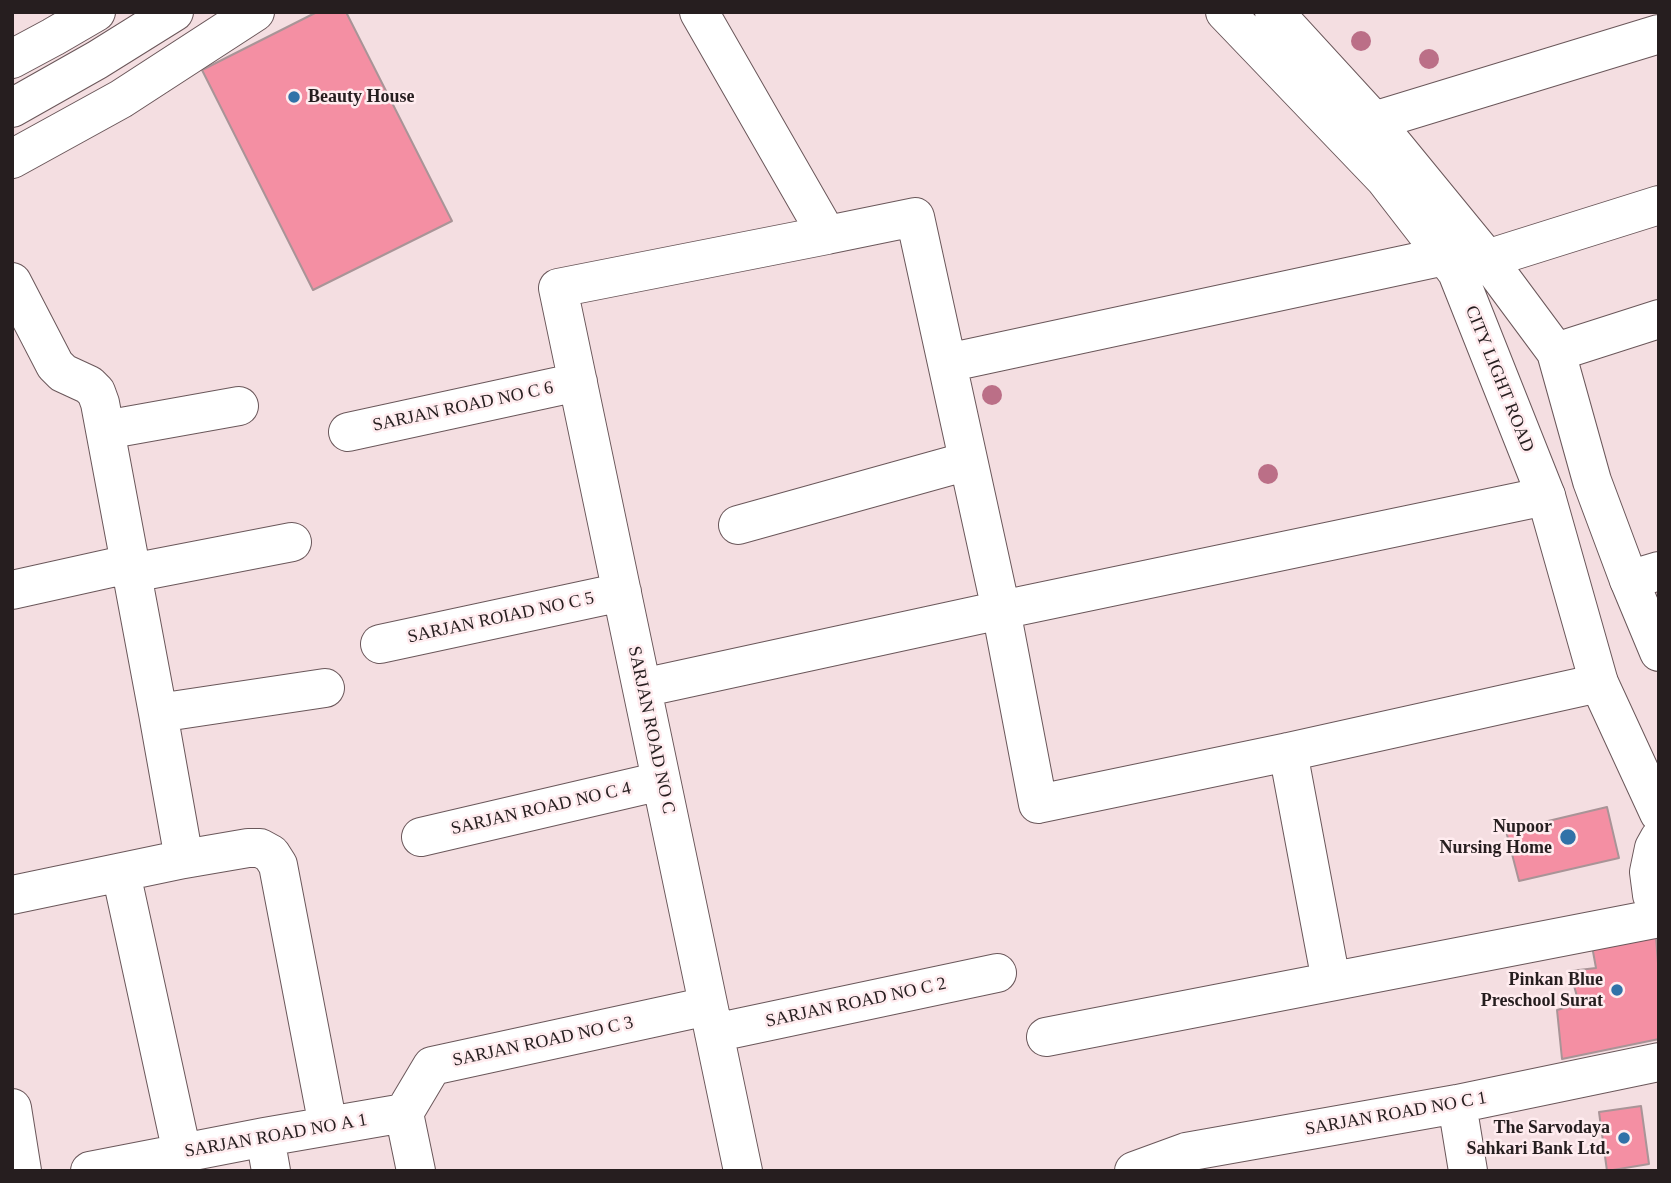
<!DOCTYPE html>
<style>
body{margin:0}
#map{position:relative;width:1671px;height:1183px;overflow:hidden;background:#f4dee1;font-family:"Times New Roman",serif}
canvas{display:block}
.frame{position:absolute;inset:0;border:14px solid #261e1f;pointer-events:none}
</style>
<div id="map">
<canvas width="1671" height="1183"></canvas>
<div class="frame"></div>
</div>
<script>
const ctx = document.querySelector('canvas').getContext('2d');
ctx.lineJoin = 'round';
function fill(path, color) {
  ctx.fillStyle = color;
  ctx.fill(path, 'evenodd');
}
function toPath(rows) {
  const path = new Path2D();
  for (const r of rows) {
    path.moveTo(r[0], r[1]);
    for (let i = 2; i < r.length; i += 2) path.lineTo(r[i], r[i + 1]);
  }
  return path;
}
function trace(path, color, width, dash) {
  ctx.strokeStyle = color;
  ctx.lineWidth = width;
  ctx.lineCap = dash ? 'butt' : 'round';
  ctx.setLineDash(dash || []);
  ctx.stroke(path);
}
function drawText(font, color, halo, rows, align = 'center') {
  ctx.font = font + ' "Times New Roman",serif';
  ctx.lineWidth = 5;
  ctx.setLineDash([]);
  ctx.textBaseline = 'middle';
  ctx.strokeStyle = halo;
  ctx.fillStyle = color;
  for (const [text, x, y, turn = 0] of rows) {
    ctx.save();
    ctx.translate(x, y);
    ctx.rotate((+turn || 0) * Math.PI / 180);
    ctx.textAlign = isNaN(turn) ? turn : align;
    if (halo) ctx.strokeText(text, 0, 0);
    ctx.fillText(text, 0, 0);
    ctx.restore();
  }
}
const building = toPath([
 [317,12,346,12,452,221,313,290,202,70,317,12],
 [1607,807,1619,858,1519,881,1506,831,1607,807],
 [1656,937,1659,976,1659,1039,1562,1059,1557,1010,1579,1004,1570,971,1596,968,1592,946,1656,937],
 [1641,1106,1649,1164,1607,1171,1599,1112,1641,1106]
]);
fill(building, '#f48fa3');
trace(building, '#a99497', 2);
const minor = toPath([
 [699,12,827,235,558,288,743,1171],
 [1374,121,1659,34],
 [827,235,915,217,1001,610,1038,804,1288,752,1599,683],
 [1459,271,1487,259,1659,205],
 [12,282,55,365,63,373,89,385,96,392,100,403,158,713,184,859],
 [1556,352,1659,319],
 [947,363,1445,256],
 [105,430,239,406],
 [348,432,578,382],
 [738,525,968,461],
 [132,573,292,542],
 [1629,580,1659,571],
 [12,590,129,564],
 [380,644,622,592],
 [642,688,1001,610,1546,496],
 [158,713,325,688],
 [1288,752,1331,981],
 [421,837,661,781],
 [121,873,182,1153],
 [12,895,184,859,248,848,260,848,271,854,278,865,328,1126],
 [714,1033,997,973],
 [1046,1037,1659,918],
 [1457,1104,1468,1171],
 [12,1108,22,1171],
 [404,1113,432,1066,708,1006],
 [265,1137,271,1171],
 [90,1171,265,1137,404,1113,416,1171],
 [1134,1171,1186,1152,1457,1104,1659,1062]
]);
const major = toPath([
 [1225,12,1385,179,1457,272,1546,496,1599,683,1659,813],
 [1274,12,1374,121,1487,259,1556,352,1592,481,1629,580,1659,652],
 [12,59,53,37,96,12],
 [12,108,97,60,174,12],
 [12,159,121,99,255,12],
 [1659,839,1654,848,1649,872,1652,895,1659,912]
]);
trace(minor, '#6a575a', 40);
trace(major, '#6a575a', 40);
trace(minor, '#fff', 38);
trace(major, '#fff', 38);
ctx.fillStyle = '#bb6f87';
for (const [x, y] of [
 [1361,41],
 [1429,59],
 [992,395],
 [1268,474]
]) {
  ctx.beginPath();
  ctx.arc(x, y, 10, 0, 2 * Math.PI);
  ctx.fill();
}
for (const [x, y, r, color] of [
 [294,97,7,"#3172a8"],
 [1568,837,9,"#3172a8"],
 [1617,990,7,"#3172a8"],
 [1624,1138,7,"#3172a8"]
]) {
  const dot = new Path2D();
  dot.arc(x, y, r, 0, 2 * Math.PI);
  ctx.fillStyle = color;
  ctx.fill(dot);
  trace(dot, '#ffecef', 2.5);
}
drawText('bold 18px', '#261e1f', '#ffecef', [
 ["Beauty House",308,97,"left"],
 ["Nupoor",1552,827],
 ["Nursing Home",1552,848],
 ["Pinkan Blue",1603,980],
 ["Preschool Surat",1603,1001],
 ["The Sarvodaya",1610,1128],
 ["Sahkari Bank Ltd.",1610,1149]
], 'right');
drawText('18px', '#261e1f', '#ffecef', [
 ["CITY LIGHT ROAD",1499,379,68],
 ["SARJAN ROAD NO C 6",463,407,-12],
 ["SARJAN ROIAD NO C 5",501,618,-12],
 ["SARJAN ROAD NO C",651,730,78],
 ["SARJAN ROAD NO C 4",541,809,-13],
 ["SARJAN ROAD NO C 2",856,1003,-12],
 ["SARJAN ROAD NO C 3",543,1042,-12],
 ["SARJAN ROAD NO C 1",1396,1114,-10],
 ["SARJAN ROAD NO A 1",276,1136,-10]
]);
</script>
